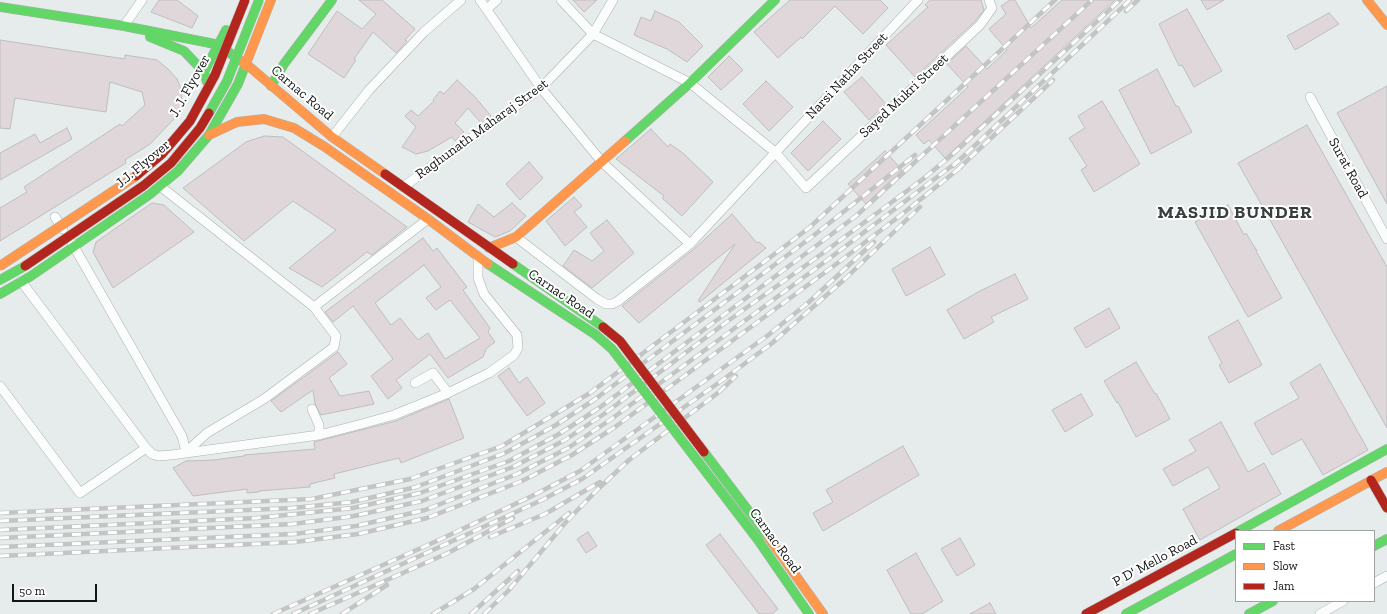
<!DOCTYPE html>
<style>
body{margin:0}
#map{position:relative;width:1387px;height:614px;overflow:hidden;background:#e6eceb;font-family:"Zilla Slab",serif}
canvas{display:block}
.legend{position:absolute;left:1235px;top:530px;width:140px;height:72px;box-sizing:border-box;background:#fff;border:1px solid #a0a1a1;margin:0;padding:5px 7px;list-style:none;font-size:12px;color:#121515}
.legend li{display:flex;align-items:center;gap:8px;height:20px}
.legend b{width:20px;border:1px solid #a0a1a1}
.scale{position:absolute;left:12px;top:584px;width:85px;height:18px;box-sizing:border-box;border:2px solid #121515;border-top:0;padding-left:5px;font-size:12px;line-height:14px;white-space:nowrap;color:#121515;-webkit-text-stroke:3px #fff;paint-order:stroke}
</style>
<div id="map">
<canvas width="1387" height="614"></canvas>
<ul class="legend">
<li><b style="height:5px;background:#63d668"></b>Fast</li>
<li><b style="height:5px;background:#ff974d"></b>Slow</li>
<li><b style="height:5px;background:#b3261e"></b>Jam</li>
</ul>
<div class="scale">50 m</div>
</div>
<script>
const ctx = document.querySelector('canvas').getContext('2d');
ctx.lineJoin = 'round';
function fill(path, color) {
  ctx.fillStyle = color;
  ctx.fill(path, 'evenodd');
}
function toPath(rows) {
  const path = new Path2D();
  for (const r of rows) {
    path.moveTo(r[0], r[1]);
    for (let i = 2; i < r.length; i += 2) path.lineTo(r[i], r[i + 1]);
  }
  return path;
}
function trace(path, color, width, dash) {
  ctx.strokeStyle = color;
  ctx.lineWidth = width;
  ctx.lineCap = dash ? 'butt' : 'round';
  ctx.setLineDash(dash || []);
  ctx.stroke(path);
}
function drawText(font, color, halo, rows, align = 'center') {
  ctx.font = font + ' "Zilla Slab",serif';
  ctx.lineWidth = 4;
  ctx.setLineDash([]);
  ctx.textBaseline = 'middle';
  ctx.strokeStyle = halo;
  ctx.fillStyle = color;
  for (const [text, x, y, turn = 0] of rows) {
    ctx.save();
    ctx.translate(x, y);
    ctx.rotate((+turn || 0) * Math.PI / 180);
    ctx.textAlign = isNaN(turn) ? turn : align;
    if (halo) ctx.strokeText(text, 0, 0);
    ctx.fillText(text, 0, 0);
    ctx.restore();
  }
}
const building = toPath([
 [159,0,177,0,198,16,192,28,151,12,159,0],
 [359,0,382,0,415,29,405,40,407,41,396,53,373,32,354,59,356,60,344,78,308,54,337,11,362,29,376,14,359,0],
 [573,0,597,0,584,12,573,0],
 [790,0,880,0,888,8,863,34,835,6,802,39,801,37,778,58,754,32,790,0],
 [930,0,981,0,984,10,975,21,915,77,886,45,928,7,925,5,930,0],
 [1010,0,1015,0,1031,28,1062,0,1115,0,945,158,929,140,924,144,916,135,968,87,947,64,966,46,987,69,1007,50,989,29,1006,14,1001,6,1010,0],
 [1201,0,1224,0,1207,10,1201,0],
 [1187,9,1222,71,1194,87,1182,65,1179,66,1159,24,1187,9],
 [655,11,679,22,703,46,687,62,667,49,634,35,641,17,651,21,655,11],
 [1329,13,1339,24,1295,50,1287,36,1329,13],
 [0,40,125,59,125,55,157,60,168,69,177,79,181,89,182,100,179,111,173,120,150,144,125,160,126,163,0,241,0,208,27,192,24,187,120,124,122,126,145,105,142,92,110,82,106,112,15,98,10,129,0,128,0,40],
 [729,56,743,70,721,90,708,77,729,56],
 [1157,69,1176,106,1178,106,1192,132,1151,154,1119,90,1157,69],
 [862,77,886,104,869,120,844,92,862,77],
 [457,80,475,97,491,116,481,123,468,108,455,123,464,132,455,141,452,137,428,151,416,154,402,147,416,127,405,116,411,110,418,116,434,101,433,100,440,91,444,94,457,80],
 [766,81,793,107,769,131,743,104,766,81],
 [1387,86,1387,204,1337,113,1387,86],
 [1102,101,1140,164,1094,192,1081,170,1087,166,1069,138,1085,128,1078,116,1102,101],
 [823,121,841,139,808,171,791,153,823,121],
 [1307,125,1387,267,1387,428,1238,163,1307,125],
 [67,128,72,139,0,180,0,153,35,134,40,143,67,128],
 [651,129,668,147,670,144,684,154,713,182,682,216,662,198,664,196,616,159,651,129],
 [264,136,283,137,407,227,372,255,367,252,322,287,289,268,336,230,293,201,244,241,183,188,246,142,264,136],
 [885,151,902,170,866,204,848,184,885,151],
 [529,162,543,178,520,200,506,184,529,162],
 [574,197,582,206,574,212,587,227,565,246,546,221,574,197],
 [152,203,164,205,194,232,113,288,93,252,96,242,152,203],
 [512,203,526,216,510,231,495,237,468,222,478,204,494,217,512,203],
 [1228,205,1244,235,1246,233,1257,251,1256,251,1282,298,1248,317,1195,222,1228,205],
 [732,214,757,243,759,242,766,248,700,302,698,301,735,244,639,323,622,306,694,249,732,214],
 [607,220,634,253,592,288,563,266,574,250,592,261,604,251,590,233,607,220],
 [423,238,433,251,437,248,467,287,463,290,490,328,488,332,495,342,486,349,483,357,448,378,430,354,396,380,402,388,388,399,371,376,393,359,353,306,333,322,325,312,423,238],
 [424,265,441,287,426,298,436,310,450,300,480,338,445,359,428,333,418,340,400,318,391,325,375,303,424,265],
 [930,247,945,275,906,296,892,269,930,247],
 [1015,274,1028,299,991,317,994,322,964,339,947,310,978,292,1015,274],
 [1109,308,1120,328,1086,348,1074,328,1109,308],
 [1238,320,1262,365,1229,383,1219,365,1222,363,1208,337,1238,320],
 [338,352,347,364,329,378,340,396,369,391,374,404,321,415,315,404,313,390,281,412,271,401,338,352],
 [1136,362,1155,394,1156,393,1170,419,1136,437,1118,402,1117,403,1104,381,1136,362],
 [1320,364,1368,450,1323,475,1302,439,1272,455,1254,423,1299,398,1290,383,1320,364],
 [509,368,519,383,527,377,545,403,527,416,498,376,509,368],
 [1081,394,1093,415,1065,432,1052,410,1081,394],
 [449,399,464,438,401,463,399,458,334,474,335,478,310,484,310,487,259,491,259,492,247,493,247,489,193,496,173,468,186,461,213,460,244,456,244,455,315,449,314,442,396,421,449,399],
 [1221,422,1248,472,1264,463,1281,494,1200,540,1183,509,1220,488,1208,467,1173,486,1163,469,1196,451,1189,440,1221,422],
 [903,446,919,475,823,531,813,513,833,502,826,490,903,446],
 [588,532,597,546,586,553,577,539,588,532],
 [720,534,778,609,772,614,759,614,706,545,720,534],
 [960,538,975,565,957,576,941,549,960,538],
 [916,553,943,601,922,614,911,614,887,570,916,553],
 [990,603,996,614,970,614,990,603]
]);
fill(building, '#e0d7da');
trace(building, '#bdbebe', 1);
const street = toPath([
 [480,0,541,88,602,162,690,244],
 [561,0,593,34,690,83,775,152,806,188,980,25,992,8,989,0],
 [487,9,497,0],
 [124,26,142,0],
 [1310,97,1387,239],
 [332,137,369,90,424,32,461,0],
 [160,186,314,307,336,336,334,347,264,399,207,433,186,452],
 [403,187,541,88,593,34,613,0],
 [55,217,63,229],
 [516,237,597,299,606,304,612,304,618,301,690,244,918,0],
 [72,243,182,436,186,452],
 [21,281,146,448,152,454,158,456,171,455,319,435,358,425,394,415,448,393,489,373,514,355,518,348,517,335,484,294,478,278,478,258],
 [314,307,428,219],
 [415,383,433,373,448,393],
 [0,386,80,493,146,448],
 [312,409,319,425,319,435],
 [1374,583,1387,576],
 [1320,614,1343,601]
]);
const fast = toPath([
 [0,7,124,26,220,45,236,58],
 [150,37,184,51,204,72,207,82],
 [204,72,226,30],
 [271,86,284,64,332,0],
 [625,141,690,83,775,0],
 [488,264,596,335],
 [513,264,603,327],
 [0,280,25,266],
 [0,294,31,276,149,195,178,171,209,135,238,84,245,66],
 [1239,531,1387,449],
 [758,540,809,614],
 [1374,546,1387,539],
 [1126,614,1236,554],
 [1249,614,1273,601]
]);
const slow = toPath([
 [1367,0,1387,25],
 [236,58,245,63,332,137,385,174],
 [245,66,271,0],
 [209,135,237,122,264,119,294,128,325,147,428,219,488,264],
 [489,248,516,237,625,141],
 [1278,531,1387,472],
 [766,534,823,614]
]);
const jam = toPath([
 [385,174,513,264],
 [1371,480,1387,508],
 [1086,614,1236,533]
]);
trace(street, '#adb1b1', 10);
trace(fast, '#adb1b1', 10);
trace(slow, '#adb1b1', 10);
trace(jam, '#adb1b1', 10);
trace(street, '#fbfcfc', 9);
trace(fast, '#63d668', 9);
trace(slow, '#ff974d', 9);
trace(jam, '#b3261e', 9);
const rail = toPath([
 [1126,11,1138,0],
 [953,166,1130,0],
 [957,170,1053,80],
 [0,513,312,499,410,479,502,446,590,393,809,228,1055,0],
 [0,521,293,508,352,502,416,487,505,453,556,425,594,400,813,236,915,155],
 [0,530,257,518,353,508,420,493,509,461,559,434,599,408,856,216,1092,0],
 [490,537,545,514,600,482],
 [0,538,293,524,354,516,422,501,513,467,565,440,604,414,728,321,823,253,923,179,953,154,1120,0],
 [0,547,294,534,356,526,425,510,517,474,568,448,610,420,830,258,957,162],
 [0,556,295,542,358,534,427,518,522,481,572,455,615,427,835,265,901,215,961,167],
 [273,614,439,540,532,496,580,471,767,336,809,302,874,242],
 [293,614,542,500,582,479,724,379,771,344,847,277,920,207],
 [310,614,448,553,513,518],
 [342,614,387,585],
 [433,614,474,589,569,513],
 [471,614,518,571],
 [484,614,508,591,566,522,597,490,629,460,719,392,736,376]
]);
trace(rail, '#c3c4c4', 4.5);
trace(rail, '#fff', 3, [9]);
const fastBridge = toPath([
 [209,113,227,81,259,0],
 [596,335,612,349,758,540],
 [704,452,766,534]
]);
const slowBridge = toPath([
 [0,266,136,176]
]);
const jamBridge = toPath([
 [136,176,162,154,190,121,215,75,245,0],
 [25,266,143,186,171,163,200,128,209,113],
 [603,327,620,341,704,452]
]);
trace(fastBridge, '#adb1b1', 10, []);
trace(slowBridge, '#adb1b1', 10, []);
trace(jamBridge, '#adb1b1', 10, []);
trace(fastBridge, '#63d668', 9);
trace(slowBridge, '#ff974d', 9);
trace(jamBridge, '#b3261e', 9);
drawText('14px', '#121515', '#fff', [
 ["Narsi Natha Street",847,76,-47],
 ["J. J. Flyover",190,86,-61],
 ["Carnac Road",302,93,40],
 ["Sayed Mukri Street",904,96,-43],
 ["Raghunath Maharaj Street",482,129,-36],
 ["J.J. Flyover",143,164,-40],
 ["Surat Road",1348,168,61],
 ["Carnac Road",561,294,34],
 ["Carnac Road",775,541,54],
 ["P D' Mello Road",1155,561,-28]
]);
ctx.letterSpacing = '1px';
drawText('bold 18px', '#383f3e', '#fff', [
 ["MASJID BUNDER",1235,213]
]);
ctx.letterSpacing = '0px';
</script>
